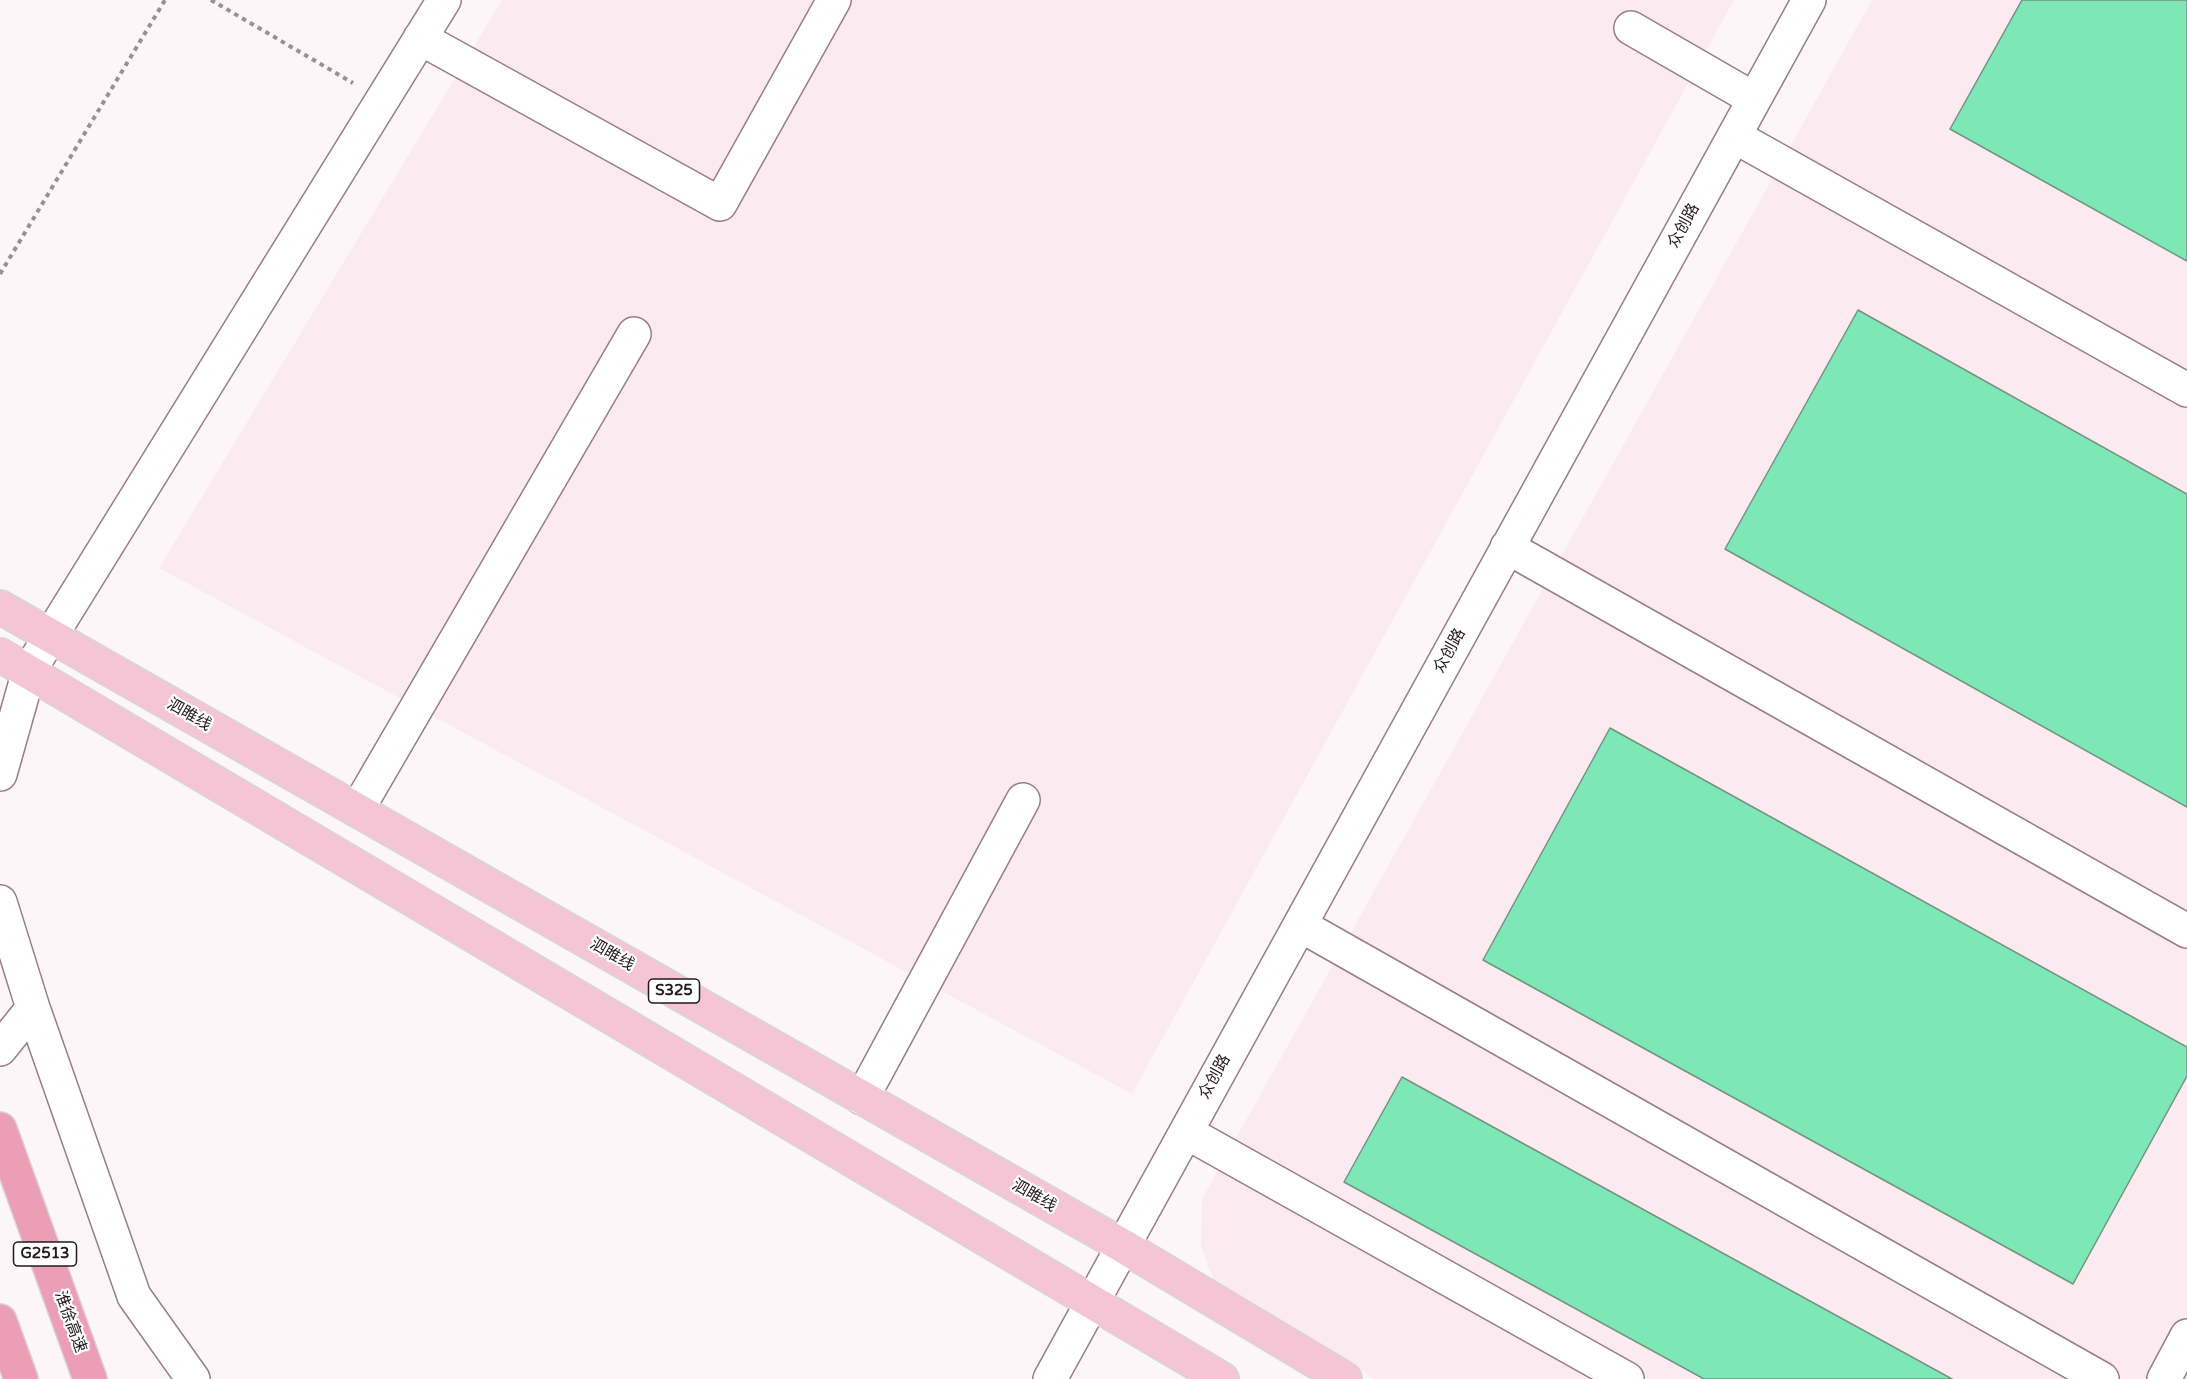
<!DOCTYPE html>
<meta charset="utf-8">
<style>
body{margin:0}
canvas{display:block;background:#fdf6f8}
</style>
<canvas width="2187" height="1379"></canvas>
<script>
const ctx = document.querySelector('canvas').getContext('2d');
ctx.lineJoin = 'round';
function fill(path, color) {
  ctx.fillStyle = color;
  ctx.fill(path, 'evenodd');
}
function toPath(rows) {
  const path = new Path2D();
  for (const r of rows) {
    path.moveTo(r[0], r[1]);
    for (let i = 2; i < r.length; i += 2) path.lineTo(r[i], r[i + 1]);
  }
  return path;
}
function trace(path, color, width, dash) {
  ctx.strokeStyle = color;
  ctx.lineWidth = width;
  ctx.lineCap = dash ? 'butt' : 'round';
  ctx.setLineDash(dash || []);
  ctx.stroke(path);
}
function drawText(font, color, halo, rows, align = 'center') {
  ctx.font = font + ' "Varela Round","Noto Sans SC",sans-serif';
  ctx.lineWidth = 4.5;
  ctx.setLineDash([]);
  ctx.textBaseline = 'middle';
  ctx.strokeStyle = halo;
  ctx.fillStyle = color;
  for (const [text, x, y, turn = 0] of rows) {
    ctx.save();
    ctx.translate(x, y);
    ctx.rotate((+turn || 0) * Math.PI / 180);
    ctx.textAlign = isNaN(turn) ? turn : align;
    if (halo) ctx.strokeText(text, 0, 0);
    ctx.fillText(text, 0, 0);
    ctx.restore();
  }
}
fill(toPath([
 [502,0,1734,0,1132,1094,159,568],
 [1872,0,2187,0,2187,1379,1375,1379,1215,1283,1201,1247,1202,1199]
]), '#fbeaef');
const building = toPath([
 [2022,0,2187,0,2187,261,1950,129,2022,0],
 [1858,310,2187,494,2187,807,1725,549,1858,310],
 [1610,728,2187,1047,2187,1076,2073,1284,1483,960,1610,728],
 [1402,1077,1952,1379,1704,1379,1344,1182,1402,1077]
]);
fill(building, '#7de8b5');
trace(building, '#759182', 1.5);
const minor = toPath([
 [1631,28,1754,99],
 [420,38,720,204,834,0],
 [1734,136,2187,390],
 [1507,547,2187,931],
 [0,774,29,671,444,0],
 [357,810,634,334],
 [0,902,33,1008,0,1049],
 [1300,925,2102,1379],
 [33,1008,134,1296,193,1379],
 [862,1098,1023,800],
 [1186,1132,1627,1379],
 [1050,1379,1809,0],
 [2164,1379,2187,1336]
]);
const major = toPath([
 [0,607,1123,1246,1345,1379],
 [0,655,1222,1379]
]);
const highway = toPath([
 [0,1129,90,1379],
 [0,1321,21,1379]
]);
trace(minor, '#9a7c85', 36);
trace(major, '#d8d5d6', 36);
trace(highway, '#d8d5d6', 36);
trace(toPath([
 [211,0,353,83],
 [0,274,165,0]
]), '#999093', 4, [4.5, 4.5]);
trace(minor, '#fff', 33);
trace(major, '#f4c5d4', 33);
trace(highway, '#ec9eb7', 33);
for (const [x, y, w] of [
 [674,991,51],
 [45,1254,63]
]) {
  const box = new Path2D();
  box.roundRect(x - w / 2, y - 12, w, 24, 4.5);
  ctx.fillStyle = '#fff';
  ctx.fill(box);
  trace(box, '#24181c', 1.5);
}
drawText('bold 15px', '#24181c', null, [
 ["S325",674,991],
 ["G2513",45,1254]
]);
drawText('16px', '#24181c', '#fff', [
 ["众创路",1684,226,-61],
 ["众创路",1450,651,-61],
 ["泗睢线",189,715,30],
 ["泗睢线",612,955,30],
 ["众创路",1215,1077,-61],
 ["泗睢线",1034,1196,30],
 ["淮徐高速",70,1322,70]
]);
</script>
